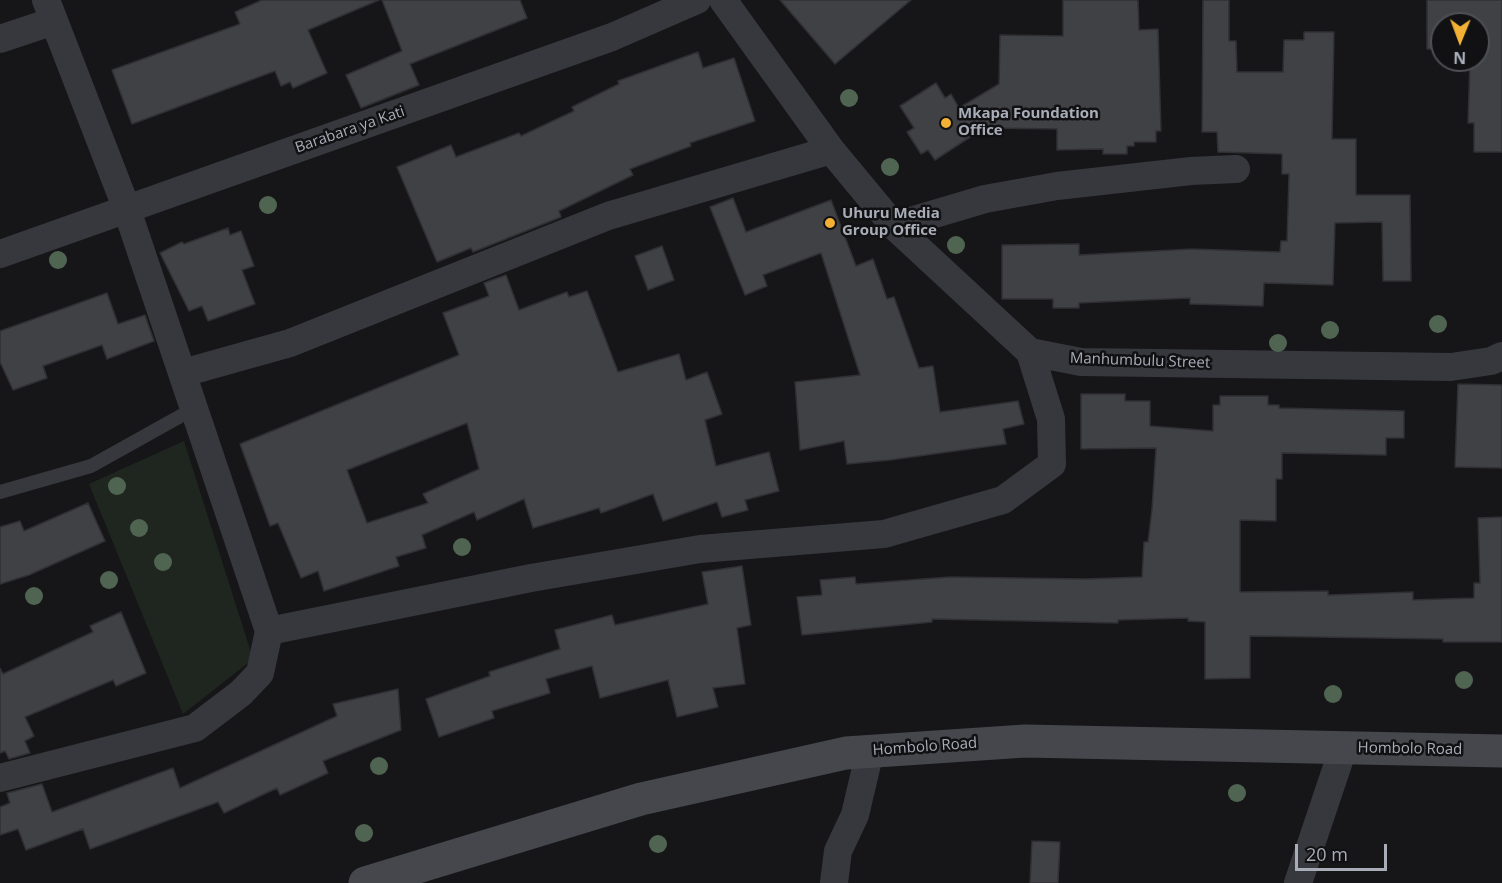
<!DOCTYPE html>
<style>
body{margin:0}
#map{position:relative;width:1502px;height:883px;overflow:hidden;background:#161618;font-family:"Open Sans",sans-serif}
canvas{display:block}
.north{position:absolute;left:1430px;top:12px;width:60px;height:60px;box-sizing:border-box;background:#111113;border:2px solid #4d4f55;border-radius:50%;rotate:181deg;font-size:16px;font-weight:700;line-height:24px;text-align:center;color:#a8adb8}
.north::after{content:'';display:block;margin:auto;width:21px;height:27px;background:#f2b134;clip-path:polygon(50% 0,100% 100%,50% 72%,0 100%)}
.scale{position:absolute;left:1295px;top:844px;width:92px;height:27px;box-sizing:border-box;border:3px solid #a8adb8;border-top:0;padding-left:8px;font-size:18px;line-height:21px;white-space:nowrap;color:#a8adb8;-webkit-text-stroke:4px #111113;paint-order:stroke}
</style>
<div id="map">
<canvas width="1502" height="883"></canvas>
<div class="north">N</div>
<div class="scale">20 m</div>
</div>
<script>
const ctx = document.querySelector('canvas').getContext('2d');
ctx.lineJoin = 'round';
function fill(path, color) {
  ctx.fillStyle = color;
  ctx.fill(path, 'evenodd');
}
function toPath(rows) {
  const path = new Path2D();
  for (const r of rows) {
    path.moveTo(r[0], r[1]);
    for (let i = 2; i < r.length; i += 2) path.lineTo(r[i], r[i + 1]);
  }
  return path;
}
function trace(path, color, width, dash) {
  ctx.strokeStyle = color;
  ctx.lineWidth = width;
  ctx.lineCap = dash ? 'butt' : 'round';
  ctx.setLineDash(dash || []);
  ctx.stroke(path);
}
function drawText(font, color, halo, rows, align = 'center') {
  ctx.font = font + ' "Open Sans",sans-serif';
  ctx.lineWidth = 5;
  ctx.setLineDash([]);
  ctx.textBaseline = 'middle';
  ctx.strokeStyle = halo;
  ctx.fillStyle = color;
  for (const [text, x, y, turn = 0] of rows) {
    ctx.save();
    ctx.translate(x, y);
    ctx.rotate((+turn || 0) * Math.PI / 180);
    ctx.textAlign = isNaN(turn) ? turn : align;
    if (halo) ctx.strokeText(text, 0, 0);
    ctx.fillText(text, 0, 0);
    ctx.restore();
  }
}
fill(toPath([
 [184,441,253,659,183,714,89,484]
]), '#1e261f');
const building = toPath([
 [262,0,379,0,308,30,327,73,293,88,290,82,281,86,275,71,132,124,112,70,240,24,235,12,262,0],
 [382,0,520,0,527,18,410,64,419,85,361,108,346,75,402,51,382,0],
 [780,0,911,0,835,64,780,0],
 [1063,0,1138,0,1139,30,1158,29,1161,131,1156,131,1156,142,1134,142,1134,146,1127,146,1127,154,1103,154,1103,149,1057,150,1057,129,984,128,935,160,928,150,921,154,907,132,914,128,900,106,936,83,945,98,951,94,959,108,999,84,1000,35,1063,36,1063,0],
 [1203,0,1229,0,1229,41,1236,41,1237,72,1283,72,1284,40,1304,40,1304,32,1334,32,1332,139,1356,139,1356,195,1410,195,1411,281,1383,281,1382,222,1335,223,1333,285,1264,283,1263,306,1190,304,1190,298,1079,303,1079,308,1053,308,1053,299,1002,299,1002,245,1079,244,1079,255,1192,249,1280,252,1281,241,1287,241,1289,174,1282,174,1282,154,1218,152,1217,132,1202,132,1203,0],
 [1427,0,1502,0,1502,152,1474,152,1474,123,1468,123,1470,60,1478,60,1478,24,1442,24,1442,49,1427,49,1427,0],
 [698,52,703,68,734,58,755,121,690,143,691,146,630,169,633,175,559,211,561,217,473,252,471,248,437,262,397,167,451,145,456,157,519,133,521,136,574,111,572,107,619,84,618,81,698,52],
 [733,198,746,232,831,200,856,266,873,259,887,299,894,297,919,368,933,366,940,412,1018,401,1024,424,1003,429,1006,444,890,460,847,464,844,441,800,450,795,382,860,375,821,253,763,275,767,286,745,295,710,207,733,198],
 [228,228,230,235,241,231,254,266,242,270,255,304,208,321,202,306,189,311,160,253,182,242,184,244,228,228],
 [662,246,674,280,648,290,635,256,662,246],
 [506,275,519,310,567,292,569,297,587,291,618,372,679,354,686,380,707,372,722,414,705,420,716,466,769,452,779,491,745,500,748,510,722,517,717,502,663,521,653,494,601,513,599,508,533,528,524,499,477,520,474,512,422,535,426,548,396,557,399,566,324,591,318,571,301,578,278,523,270,526,240,444,459,355,443,313,489,296,484,283,506,275],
 [467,423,479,469,423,494,428,503,367,523,347,470,467,423],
 [107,293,118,324,145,315,154,341,107,359,102,345,43,366,47,378,13,390,0,362,0,331,107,293],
 [1458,384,1502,385,1502,468,1455,467,1458,384],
 [1081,394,1125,394,1125,401,1150,401,1150,426,1213,431,1213,405,1220,405,1220,396,1268,396,1268,405,1279,405,1279,408,1404,411,1404,438,1386,438,1386,455,1282,453,1282,479,1276,479,1276,521,1240,520,1240,592,1328,591,1328,595,1413,592,1413,600,1474,598,1474,583,1480,583,1478,518,1502,517,1502,642,1443,642,1443,639,1250,636,1250,678,1205,679,1205,622,1188,621,1188,618,1118,620,1118,623,932,619,932,622,802,635,797,597,822,595,820,580,855,577,856,584,950,577,1085,579,1142,577,1144,542,1148,542,1152,509,1156,448,1081,449,1081,394],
 [88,503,105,541,29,575,0,584,0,527,20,521,24,531,88,503],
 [742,566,751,625,737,628,745,684,713,688,718,707,677,717,668,680,600,698,592,666,546,679,550,693,492,711,494,718,439,737,426,699,490,676,489,672,560,649,555,630,612,615,615,625,708,604,702,572,742,566],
 [121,612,146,673,116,686,113,680,25,717,34,736,25,741,30,753,9,759,5,751,0,753,0,668,3,674,93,632,90,626,121,612],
 [398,689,401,730,323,761,328,773,280,795,277,788,224,813,218,802,90,849,83,829,26,850,18,829,0,835,0,807,10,803,7,793,42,784,52,812,173,768,180,788,337,716,333,704,398,689],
 [1032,841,1060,842,1058,883,1030,883,1032,841]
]);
fill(building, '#404145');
trace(building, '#303034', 1.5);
trace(toPath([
 [0,492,91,466,195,408]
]), '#37383d', 14);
trace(toPath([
 [723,0,831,150,894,226,1030,352,1081,362,1451,367,1491,361,1502,356],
 [0,39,54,21],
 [894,226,985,199,1057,186,1191,171,1236,169],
 [0,254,612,37,697,0],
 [183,373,290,343,608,216,831,150],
 [269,631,531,578,700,549,884,534,1003,500,1052,464,1051,419,1030,352],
 [0,778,195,728,241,693,260,673,269,631,126,207,46,0],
 [834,883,838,851,855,815,870,751],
 [1298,883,1343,749]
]), '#37383d', 28);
trace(toPath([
 [365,883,641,799,846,753,1025,741,1502,751]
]), '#45474d', 33);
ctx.fillStyle = '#506452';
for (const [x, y] of [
 [849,98],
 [890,167],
 [268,205],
 [956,245],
 [58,260],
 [1438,324],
 [1330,330],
 [1278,343],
 [117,486],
 [139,528],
 [462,547],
 [163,562],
 [109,580],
 [34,596],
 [1464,680],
 [1333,694],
 [379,766],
 [1237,793],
 [364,833],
 [658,844]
]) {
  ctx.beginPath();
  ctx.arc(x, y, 9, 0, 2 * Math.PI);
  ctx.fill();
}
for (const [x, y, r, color] of [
 [946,123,6,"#f2b134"],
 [830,223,6,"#f2b134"]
]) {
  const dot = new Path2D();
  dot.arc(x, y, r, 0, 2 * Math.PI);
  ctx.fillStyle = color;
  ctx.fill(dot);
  trace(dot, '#111113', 2);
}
drawText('bold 15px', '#a8adb8', '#111113', [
 ["Mkapa Foundation",958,114],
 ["Office",958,131],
 ["Uhuru Media",842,214],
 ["Group Office",842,231]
], 'left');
drawText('15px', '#a8adb8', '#111113', [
 ["Barabara ya Kati",350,130,-19],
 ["Manhumbulu Street",1140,361,2],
 ["Hombolo Road",925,747,-4],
 ["Hombolo Road",1410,749,1]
]);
</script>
